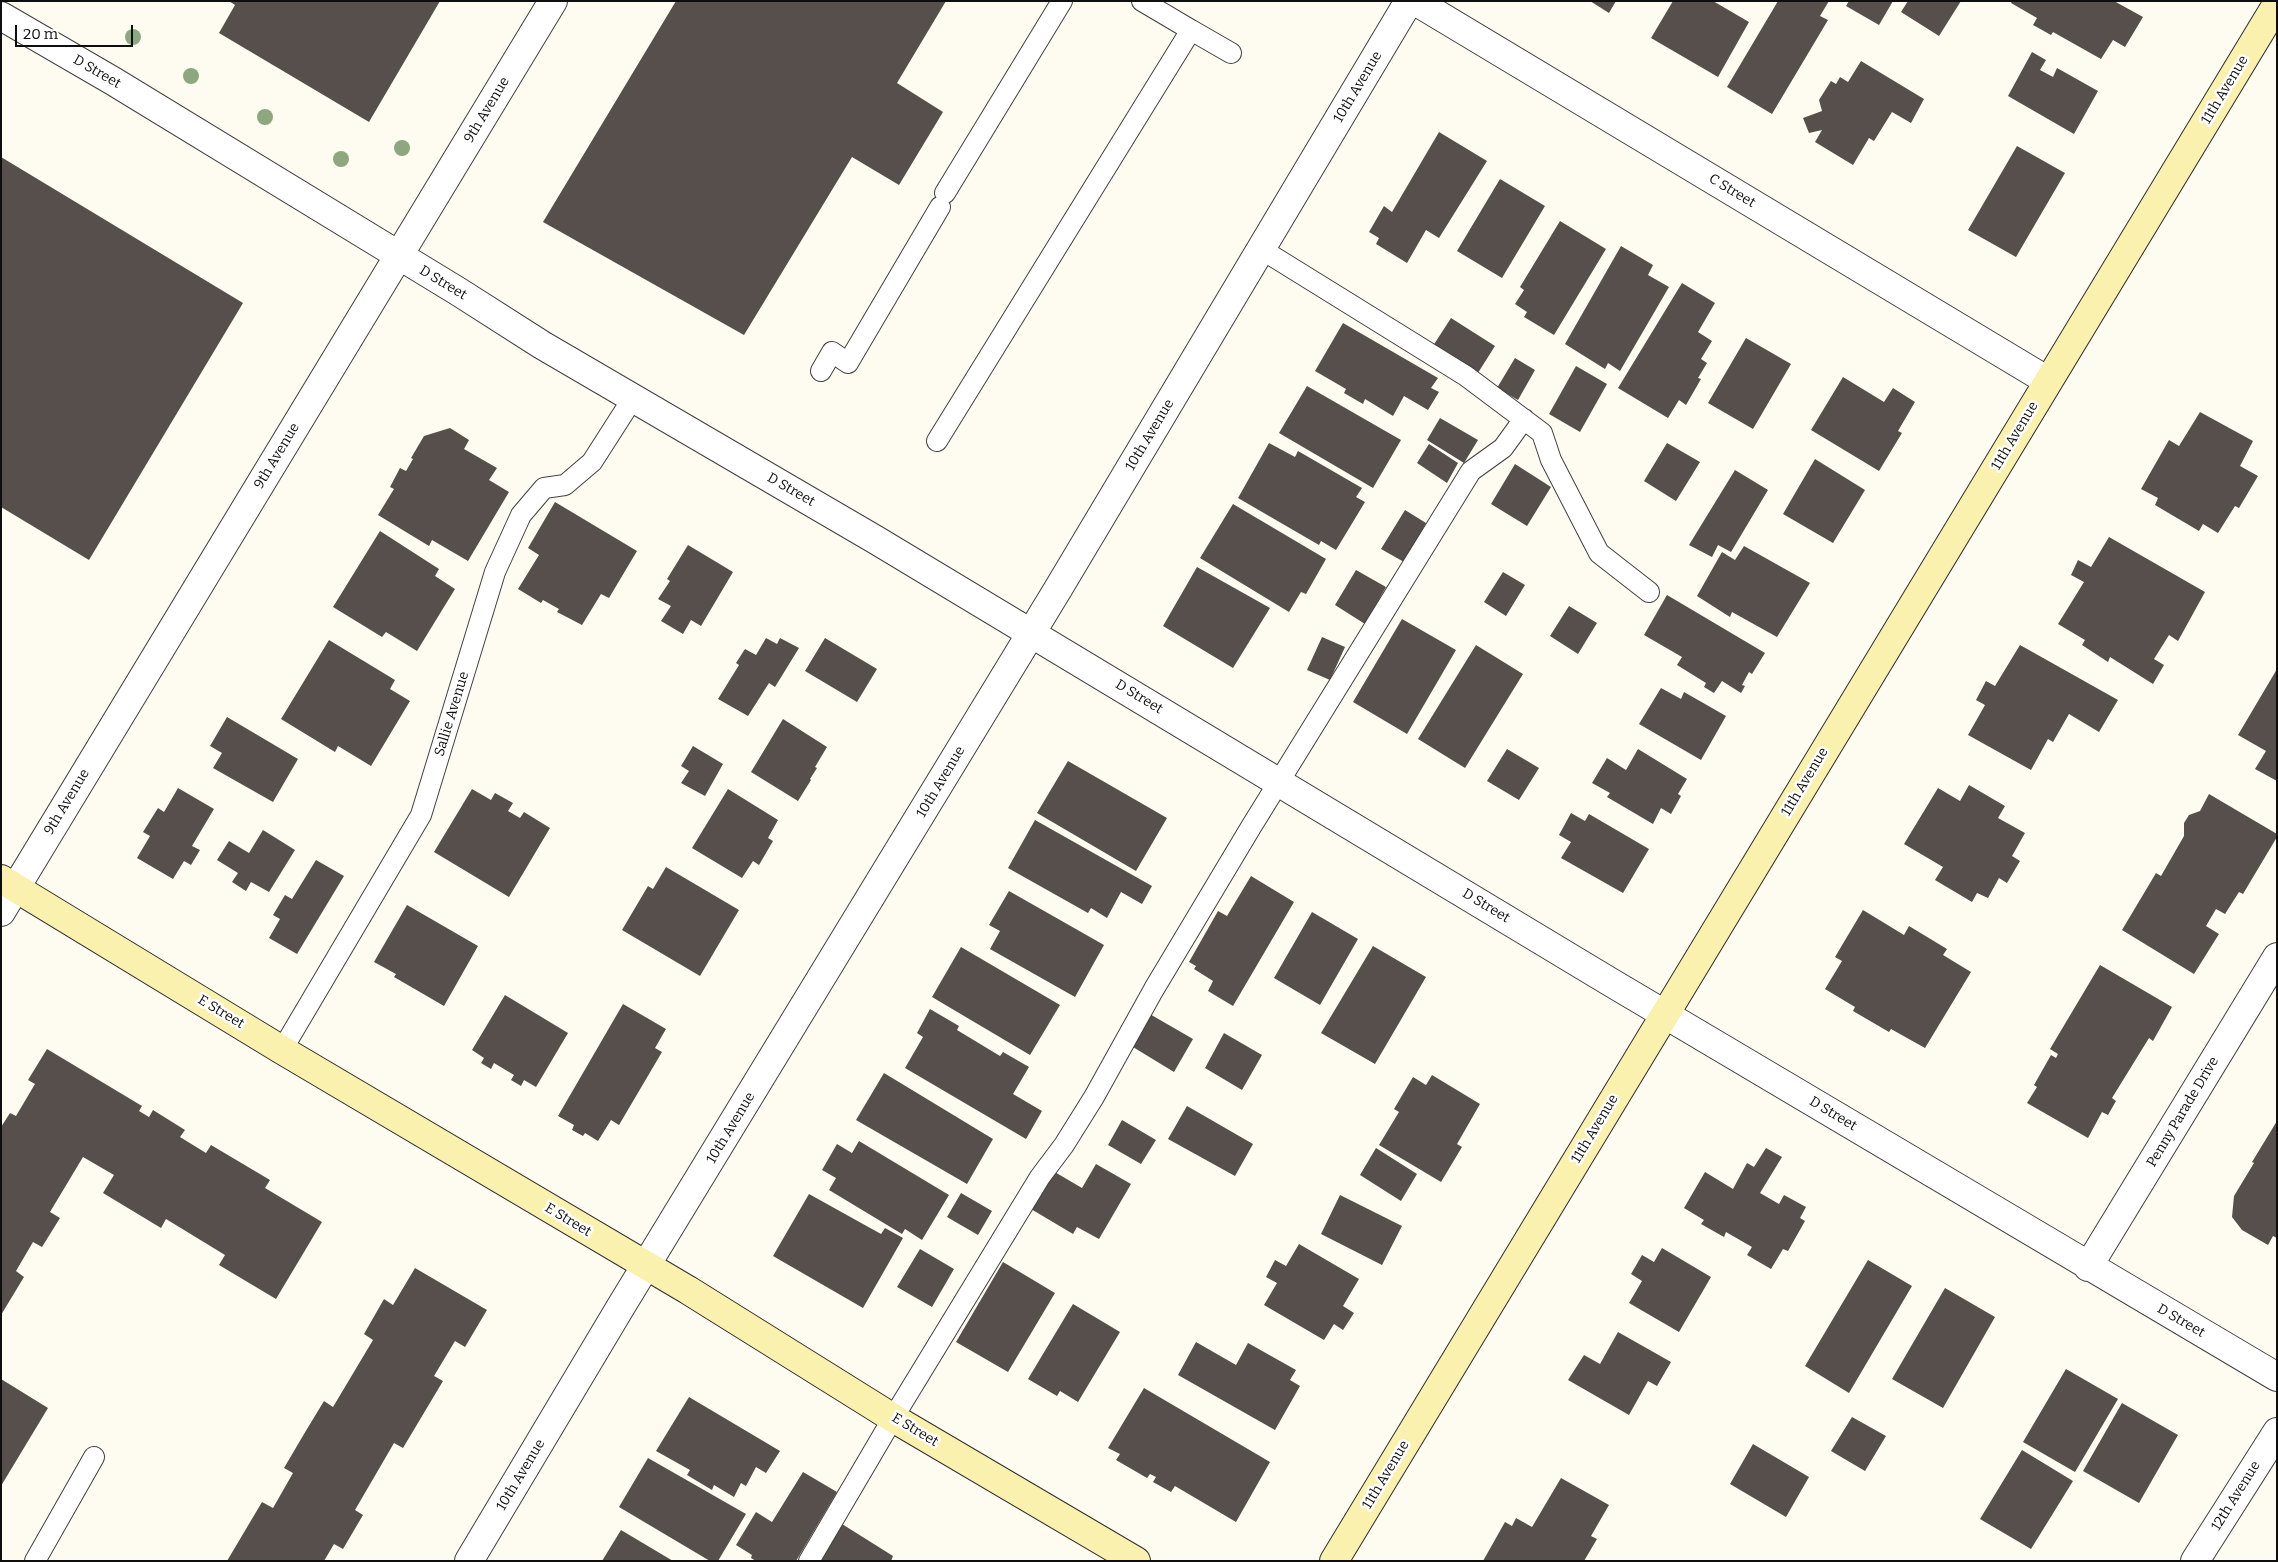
<!DOCTYPE html>
<style>
body{margin:0}
#map{position:relative;width:2278px;height:1562px;overflow:hidden;background:#fefbf0;font-family:Bitter,serif}
canvas{display:block}
.frame{position:absolute;inset:0;border:2px solid #0e0e0e;pointer-events:none}
.scale{position:absolute;left:15px;top:25px;width:118px;height:22px;box-sizing:border-box;border:2px solid #0e0e0e;border-top:0;padding-left:6px;font-size:15px;line-height:18px;white-space:nowrap;color:#0e0e0e;-webkit-text-stroke:4px #fff;paint-order:stroke}
</style>
<div id="map">
<canvas width="2278" height="1562"></canvas>
<div class="frame"></div>
<div class="scale">20 m</div>
</div>
<script>
const ctx = document.querySelector('canvas').getContext('2d');
ctx.lineJoin = 'round';
function fill(path, color) {
  ctx.fillStyle = color;
  ctx.fill(path, 'evenodd');
}
function toPath(rows) {
  const path = new Path2D();
  for (const r of rows) {
    path.moveTo(r[0], r[1]);
    for (let i = 2; i < r.length; i += 2) path.lineTo(r[i], r[i + 1]);
  }
  return path;
}
function trace(path, color, width, dash) {
  ctx.strokeStyle = color;
  ctx.lineWidth = width;
  ctx.lineCap = dash ? 'butt' : 'round';
  ctx.setLineDash(dash || []);
  ctx.stroke(path);
}
function drawText(font, color, halo, rows, align = 'center') {
  ctx.font = font + ' Bitter,serif';
  ctx.lineWidth = 5;
  ctx.setLineDash([]);
  ctx.textBaseline = 'middle';
  ctx.strokeStyle = halo;
  ctx.fillStyle = color;
  for (const [text, x, y, turn = 0] of rows) {
    ctx.save();
    ctx.translate(x, y);
    ctx.rotate((+turn || 0) * Math.PI / 180);
    ctx.textAlign = isNaN(turn) ? turn : align;
    if (halo) ctx.strokeText(text, 0, 0);
    ctx.fillText(text, 0, 0);
    ctx.restore();
  }
}
fill(toPath([
 [229,1,440,1,369,122,219,33,235,5],
 [676,1,946,1,897,83,943,112,899,185,852,157,744,335,543,222],
 [1590,1,1616,1,1609,13],
 [1673,1,1713,1,1749,22,1718,77,1651,38],
 [1778,1,1829,1,1820,16,1828,20,1772,114,1727,87],
 [1849,1,1893,1,1879,25,1846,6],
 [1908,1,1961,1,1939,36,1901,12],
 [2012,1,2114,1,2143,17,2125,47,2113,40,2101,59,2053,32,2051,35,2033,25,2037,18,2011,3],
 [2032,52,2046,60,2040,70,2053,77,2057,68,2098,91,2074,134,2008,96],
 [1861,61,1924,99,1911,123,1892,112,1874,141,1869,138,1853,165,1815,142,1822,130,1809,133,1803,118,1822,111,1819,100,1831,81,1836,84,1840,77,1848,82],
 [1439,132,1487,161,1439,238,1426,230,1407,263,1376,244,1379,238,1369,232,1384,206,1392,212],
 [2017,146,2065,173,2016,257,1968,230],
 [1,157,243,303,89,560,1,507],
 [1500,179,1545,206,1502,278,1457,251],
 [1560,221,1606,249,1554,335,1524,317,1527,312,1515,304,1524,290,1520,287],
 [1621,246,1653,265,1648,275,1669,287,1620,371,1608,363,1605,369,1565,344],
 [1682,283,1715,303,1698,332,1712,341,1701,359,1707,363,1698,378,1701,379,1686,405,1679,400,1668,418,1618,388],
 [1451,318,1495,346,1476,376,1431,349],
 [1343,323,1438,378,1431,388,1439,392,1428,410,1404,396,1393,416,1365,399,1363,404,1344,393,1346,389,1315,371],
 [1746,338,1791,364,1753,429,1708,403],
 [1515,358,1535,370,1518,400,1497,388],
 [1576,366,1607,384,1580,432,1549,414],
 [1843,377,1884,402,1893,388,1915,402,1898,431,1902,433,1879,471,1811,430],
 [1307,386,1401,440,1373,488,1279,433],
 [2200,412,2253,441,2240,466,2258,476,2239,508,2235,506,2218,533,2203,524,2199,531,2155,505,2158,498,2141,489,2169,440,2179,446],
 [1440,418,1478,440,1464,463,1427,440],
 [450,428,469,440,464,449,497,468,489,480,509,492,468,561,432,540,429,546,378,515,394,489,390,487,400,468,406,471,413,459,411,458,424,436],
 [1269,443,1295,457,1298,451,1362,488,1356,497,1365,502,1336,550,1321,541,1319,545,1238,498],
 [1667,443,1700,462,1676,501,1644,481],
 [1429,444,1458,463,1447,483,1417,463],
 [1815,459,1865,490,1833,543,1783,514],
 [1515,464,1551,487,1527,526,1491,504],
 [1735,470,1768,490,1731,552,1718,545,1712,557,1689,545],
 [555,502,637,551,609,598,601,594,582,625,557,612,559,609,543,600,541,603,518,589,539,555,528,548],
 [1233,504,1326,559,1306,594,1301,592,1289,612,1200,558],
 [1405,510,1426,523,1404,562,1381,549],
 [380,531,439,569,435,576,455,589,417,651,386,632,382,637,333,607],
 [2109,537,2205,592,2178,641,2169,635,2154,659,2164,665,2153,684,2110,657,2108,662,2082,645,2085,640,2058,624,2084,582,2071,575,2078,560,2091,567],
 [688,545,733,572,701,626,691,620,683,634,661,621,671,606,658,599,670,581,667,579],
 [1744,546,1810,583,1777,637,1732,612,1730,617,1697,596,1722,552,1735,560],
 [1197,567,1270,608,1233,668,1163,626],
 [1356,570,1386,587,1365,624,1335,605],
 [1503,572,1525,585,1506,616,1484,602],
 [1667,595,1765,653,1752,674,1749,672,1742,685,1745,686,1741,693,1722,681,1714,693,1704,687,1706,683,1677,665,1682,657,1644,635],
 [1569,606,1597,623,1578,654,1550,636],
 [1402,619,1456,650,1407,734,1353,702],
 [1322,637,1345,647,1330,680,1307,670],
 [766,638,777,644,780,638,799,648,775,687,769,683,748,716,718,699,739,665,736,663,745,649,756,655],
 [825,638,877,669,857,702,805,671],
 [329,640,395,680,390,689,410,701,371,766,338,746,335,752,281,719],
 [1476,645,1523,674,1465,768,1418,739],
 [2020,645,2118,700,2099,732,2069,714,2053,742,2048,739,2031,770,1968,735,1985,705,1976,700,1986,681,1995,686],
 [2277,669,2277,781,2255,769,2266,751,2238,735],
 [1661,688,1681,699,1684,692,1726,716,1701,760,1639,724],
 [227,717,298,759,273,802,213,768,222,753,210,746],
 [783,719,827,747,815,767,817,768,810,779,811,780,798,801,751,772],
 [693,746,723,764,705,796,681,783,689,771,681,766],
 [1507,749,1539,768,1519,800,1487,781],
 [1638,749,1687,779,1678,794,1681,796,1671,814,1661,808,1653,824,1607,797,1610,793,1592,783,1607,758,1626,770],
 [1068,761,1167,818,1136,871,1037,813],
 [1969,785,2005,806,1998,818,2025,833,2012,856,2020,861,2007,883,1999,878,1988,898,1977,893,1972,902,1935,880,1943,867,1904,844,1938,788,1960,801],
 [178,788,214,809,192,846,200,850,191,865,184,861,173,879,137,858,150,836,143,832,158,808,164,812],
 [472,789,491,800,495,793,513,803,508,811,520,818,524,812,550,828,509,897,434,852],
 [728,789,778,820,768,838,773,841,759,865,753,861,742,878,692,848],
 [2209,794,2277,834,2277,837,2243,894,2239,892,2225,914,2216,909,2206,926,2219,934,2194,974,2122,930,2156,873,2161,876,2184,836,2184,823,2189,815,2200,811],
 [1571,813,1585,821,1589,814,1649,849,1623,893,1561,858,1571,842,1559,835],
 [1035,820,1152,886,1142,904,1121,892,1107,918,1091,908,1088,913,1008,868],
 [263,830,295,850,269,892,251,882,246,891,232,882,238,873,217,860,229,841,249,853],
 [316,860,344,876,297,954,269,938,280,919,273,915,285,895,292,899],
 [666,867,739,910,700,976,622,930,648,886,653,889],
 [1251,876,1294,902,1233,1006,1208,991,1213,981,1194,969,1196,966,1189,962,1218,911,1227,916],
 [1009,891,1104,945,1075,997,990,949,1000,931,989,925],
 [407,905,478,946,444,1006,394,977,396,974,374,962],
 [1863,910,1904,935,1909,926,1947,949,1943,955,1971,972,1925,1048,1891,1029,1889,1032,1853,1011,1855,1007,1825,989,1842,961,1835,957],
 [1312,912,1358,939,1320,1005,1274,978],
 [1373,946,1426,977,1375,1064,1321,1033],
 [961,947,1060,1005,1030,1055,932,997],
 [2100,965,2172,1007,2153,1041,2149,1038,2112,1098,2116,1101,2108,1115,2102,1112,2088,1138,2027,1103,2037,1087,2034,1085,2051,1055,2056,1058,2058,1054,2050,1049],
 [505,995,568,1033,536,1087,524,1080,521,1086,511,1080,514,1075,494,1063,491,1069,481,1063,484,1058,472,1050],
 [623,1004,666,1029,655,1048,662,1052,619,1125,611,1120,598,1141,585,1133,583,1136,572,1130,574,1125,558,1116],
 [930,1009,959,1026,957,1030,1000,1056,1003,1052,1029,1067,1013,1094,1042,1111,1026,1139,905,1068,923,1037,917,1033],
 [1148,1013,1193,1039,1174,1072,1128,1044],
 [1224,1033,1262,1055,1242,1090,1205,1068],
 [47,1049,142,1106,139,1111,149,1117,153,1110,185,1130,180,1137,206,1153,211,1145,270,1180,265,1188,322,1222,276,1299,219,1265,225,1255,166,1219,161,1228,103,1193,114,1175,83,1157,50,1212,60,1218,42,1247,33,1242,16,1271,24,1277,1,1315,1,1127,10,1113,16,1116,35,1084,28,1080],
 [884,1073,993,1139,967,1184,856,1120],
 [1432,1075,1480,1104,1457,1144,1462,1147,1441,1182,1379,1145,1399,1112,1394,1109,1413,1077,1426,1085],
 [1187,1106,1253,1144,1235,1176,1168,1139],
 [1122,1120,1156,1140,1141,1164,1108,1145],
 [2277,1121,2277,1238,2273,1236,2268,1245,2242,1230,2232,1217,2234,1196,2254,1163,2252,1162],
 [859,1141,949,1195,922,1240,905,1229,902,1234,829,1190,836,1178,822,1170,837,1144,852,1153],
 [1376,1148,1417,1174,1401,1201,1360,1175],
 [1766,1148,1782,1157,1760,1193,1779,1204,1784,1195,1806,1207,1800,1218,1805,1221,1788,1251,1783,1249,1771,1269,1747,1255,1752,1247,1726,1232,1724,1237,1701,1224,1704,1220,1684,1208,1705,1172,1733,1189,1747,1163,1754,1167],
 [1096,1164,1131,1184,1099,1239,1077,1227,1073,1234,1031,1209,1053,1171,1082,1188],
 [961,1193,992,1211,978,1235,947,1217],
 [809,1194,881,1234,885,1228,903,1238,863,1308,773,1256],
 [1340,1195,1402,1226,1382,1265,1321,1234],
 [1299,1244,1359,1279,1343,1306,1354,1313,1343,1330,1334,1324,1324,1340,1264,1305,1277,1283,1266,1277,1275,1260,1286,1266],
 [1662,1248,1711,1277,1679,1332,1629,1303,1642,1281,1631,1274,1642,1255,1654,1262],
 [920,1249,954,1269,932,1307,897,1287],
 [1868,1260,1912,1286,1849,1393,1805,1366],
 [1003,1262,1055,1293,1008,1372,956,1342],
 [415,1268,487,1310,465,1347,455,1341,434,1376,443,1381,403,1448,394,1443,355,1510,363,1515,343,1549,334,1544,324,1561,227,1561,262,1502,273,1508,293,1473,284,1468,304,1434,324,1401,333,1407,373,1340,364,1334,384,1299,393,1305],
 [1945,1288,1995,1317,1943,1408,1892,1379],
 [1073,1304,1120,1332,1078,1402,1060,1391,1057,1396,1028,1379],
 [1618,1332,1671,1362,1657,1386,1648,1381,1629,1415,1568,1380,1584,1355,1600,1364],
 [1196,1342,1236,1365,1248,1343,1296,1370,1290,1380,1300,1386,1275,1430,1178,1375],
 [2066,1369,2118,1399,2075,1472,2023,1442],
 [1,1379,48,1408,1,1486],
 [1144,1388,1270,1462,1236,1522,1175,1486,1171,1492,1153,1482,1156,1477,1150,1474,1147,1478,1116,1460,1120,1454,1108,1448],
 [689,1397,780,1451,766,1473,756,1467,746,1486,741,1483,734,1497,714,1485,712,1490,687,1475,690,1470,656,1451],
 [2122,1403,2178,1435,2139,1503,2083,1471],
 [1852,1417,1886,1436,1865,1471,1831,1451],
 [1753,1444,1809,1477,1786,1517,1730,1484],
 [2022,1450,2073,1481,2031,1549,1980,1519],
 [648,1458,746,1514,718,1561,710,1561,619,1507],
 [803,1472,837,1492,796,1561,756,1561,751,1558,752,1555,736,1545,756,1512,772,1522],
 [1561,1478,1609,1505,1591,1536,1597,1539,1584,1561,1483,1561,1505,1522,1512,1526,1516,1518,1532,1527],
 [842,1524,893,1556,891,1561,819,1561],
 [621,1530,673,1561,602,1561]
]), '#564f4b');
const lane = toPath([
 [1191,30,1231,53],
 [945,193,1062,1],
 [1261,249,1466,376,1542,433,1551,460,1599,553,1649,592],
 [821,371,832,352,848,363,940,207],
 [937,441,1191,30,1142,1],
 [282,1050,421,815,495,572,521,515,544,488,565,485,592,462,633,398],
 [35,1561,94,1457],
 [809,1561,893,1418,1040,1177,1064,1145,1094,1097,1154,989,1251,827,1471,471,1503,448,1524,419]
]);
const street = toPath([
 [1415,1,2048,381],
 [1,16,113,81,459,292,542,345,876,540,1612,983,2277,1377],
 [1,912,553,1],
 [2088,1267,2277,957],
 [469,1561,620,1308,1058,589,1409,1],
 [2195,1561,2277,1432]
]);
const secondary = toPath([
 [1,879,282,1050,688,1290,893,1418,1136,1561],
 [1334,1561,2277,4]
]);
trace(lane, '#414141', 22);
trace(street, '#414141', 30);
trace(secondary, '#303030', 30);
trace(lane, '#fff', 20);
trace(street, '#fff', 28);
trace(secondary, '#fbf1ae', 28);
ctx.fillStyle = '#8da77e';
for (const [x, y] of [
 [133,37],
 [191,76],
 [265,117],
 [402,148],
 [341,159]
]) {
  ctx.beginPath();
  ctx.arc(x, y, 8, 0, 2 * Math.PI);
  ctx.fill();
}
drawText('14px', '#0e0e0e', '#fff', [
 ["D Street",97,72,30],
 ["10th Avenue",1358,87,-59],
 ["11th Avenue",2225,90,-59],
 ["9th Avenue",487,110,-59],
 ["C Street",1732,191,31],
 ["D Street",443,283,31],
 ["10th Avenue",1150,435,-59],
 ["11th Avenue",2015,436,-59],
 ["9th Avenue",277,456,-59],
 ["D Street",791,490,30],
 ["D Street",1139,697,31],
 ["Sallie Avenue",452,714,-73],
 ["10th Avenue",941,782,-59],
 ["11th Avenue",1805,782,-59],
 ["9th Avenue",67,802,-59],
 ["D Street",1486,906,31],
 ["E Street",221,1012,31],
 ["Penny Parade Drive",2183,1112,-59],
 ["D Street",1833,1114,31],
 ["10th Avenue",731,1128,-59],
 ["11th Avenue",1595,1129,-59],
 ["E Street",568,1220,31],
 ["D Street",2181,1321,30],
 ["E Street",915,1430,31],
 ["10th Avenue",521,1475,-59],
 ["11th Avenue",1386,1475,-59],
 ["12th Avenue",2236,1496,-58]
]);
</script>
